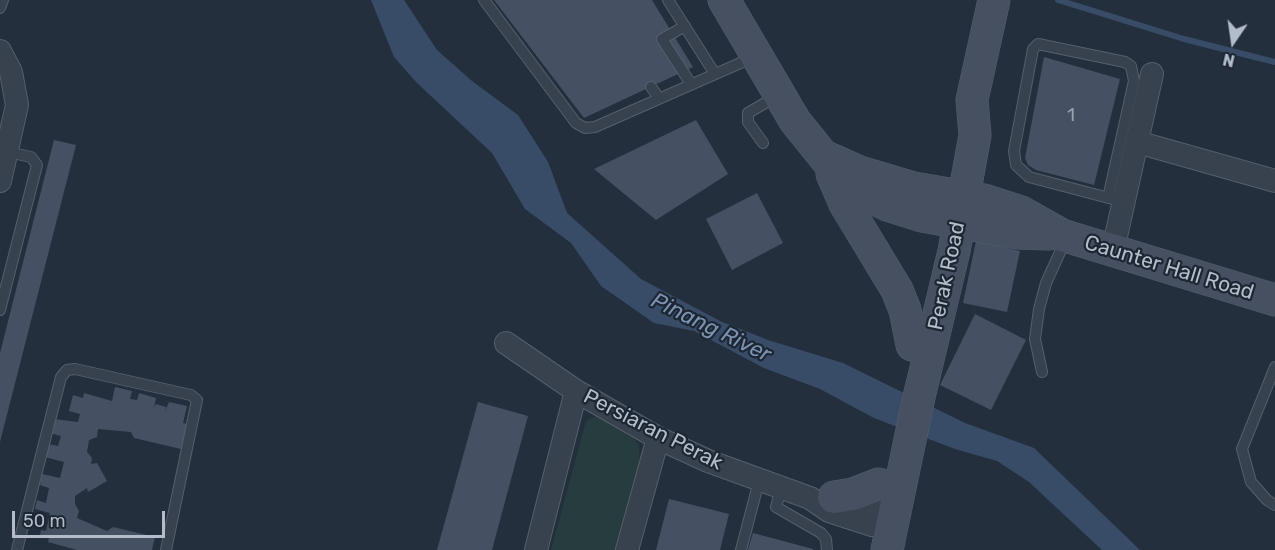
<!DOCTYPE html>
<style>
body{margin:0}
#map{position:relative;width:1275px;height:550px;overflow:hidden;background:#242f3e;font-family:Rubik,sans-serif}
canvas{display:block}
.north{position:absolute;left:1203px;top:12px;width:60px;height:60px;-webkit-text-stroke:4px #1d2633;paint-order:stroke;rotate:193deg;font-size:16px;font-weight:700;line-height:24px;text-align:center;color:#b4bcc9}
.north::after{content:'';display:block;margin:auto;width:21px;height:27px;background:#b4bcc9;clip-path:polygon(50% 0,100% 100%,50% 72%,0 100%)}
.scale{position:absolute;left:12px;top:511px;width:153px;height:27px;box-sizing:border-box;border:3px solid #b4bcc9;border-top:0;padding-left:8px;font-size:18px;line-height:21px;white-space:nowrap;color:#b4bcc9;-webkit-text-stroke:4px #1d2633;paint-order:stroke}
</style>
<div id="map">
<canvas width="1275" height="550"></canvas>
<div class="north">N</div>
<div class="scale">50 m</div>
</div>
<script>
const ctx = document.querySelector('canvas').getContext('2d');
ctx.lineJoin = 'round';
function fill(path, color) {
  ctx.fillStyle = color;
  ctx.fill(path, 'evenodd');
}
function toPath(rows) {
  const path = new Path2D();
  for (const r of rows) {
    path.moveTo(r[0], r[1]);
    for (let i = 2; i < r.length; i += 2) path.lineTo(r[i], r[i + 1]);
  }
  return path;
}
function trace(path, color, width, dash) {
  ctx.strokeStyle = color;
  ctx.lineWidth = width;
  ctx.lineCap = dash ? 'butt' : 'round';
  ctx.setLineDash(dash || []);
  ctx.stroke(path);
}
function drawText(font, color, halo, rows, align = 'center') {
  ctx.font = font + ' Rubik,sans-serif';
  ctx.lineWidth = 4.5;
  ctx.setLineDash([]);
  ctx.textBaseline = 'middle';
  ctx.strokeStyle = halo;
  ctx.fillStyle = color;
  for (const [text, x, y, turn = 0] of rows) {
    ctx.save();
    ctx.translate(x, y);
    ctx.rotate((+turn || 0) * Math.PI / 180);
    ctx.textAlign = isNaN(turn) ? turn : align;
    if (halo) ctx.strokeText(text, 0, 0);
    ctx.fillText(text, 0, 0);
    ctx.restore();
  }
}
fill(toPath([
 [596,416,635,439,639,447,639,463,615,550,551,550,586,421]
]), '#263c3f');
fill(toPath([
 [371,0,404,0,437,50,472,81,518,115,548,162,567,213,641,279,720,321,768,340,843,363,965,423,1034,448,1140,550,1102,550,1029,482,997,461,955,449,874,418,820,389,764,368,694,331,654,323,601,286,571,243,525,209,492,153,416,82,394,57]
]), '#394c67');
trace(toPath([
 [1058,0,1184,39,1275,62]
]), '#394c67', 6);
fill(toPath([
 [494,0,652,0,693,67,584,118],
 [1044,57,1120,79,1094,185,1036,170,1028,165,1025,158],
 [696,120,728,174,656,220,594,169],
 [54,140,76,145,0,442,0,353],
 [757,193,783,243,732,270,706,219],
 [976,241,1020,251,1007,312,963,303],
 [975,314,1026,340,991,410,940,385],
 [115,387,132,391,130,399,137,400,139,393,156,398,154,408,156,404,166,407,165,411,169,402,187,406,183,423,187,424,181,449,134,438,131,432,98,429,97,437,89,440,87,452,92,458,91,464,97,463,107,481,88,492,87,488,75,496,75,504,79,511,77,518,107,531,113,527,155,537,152,550,77,550,48,542,49,538,40,536,41,530,46,531,50,513,35,509,37,500,46,503,49,488,40,485,42,474,60,478,64,462,45,457,48,444,58,446,61,436,50,433,54,419,78,422,80,414,69,411,73,395,83,398,84,393,112,401],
 [478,402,528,416,492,550,437,550],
 [669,499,729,514,720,550,656,550],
 [753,533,813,549,813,550,748,550]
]), '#455162');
const lane = toPath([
 [484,0,576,123,585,128,595,127,754,57],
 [668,0,715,74],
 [0,8,3,0],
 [685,26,662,39,691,84],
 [651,87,659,98],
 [763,143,748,122,748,113,777,96],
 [1108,198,1134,81,1131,66,1125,62,1038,44,1033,49,1014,151,1016,165,1029,177,1124,202],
 [0,310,37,165,31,157,8,152],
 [1275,367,1242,449,1251,482,1267,500,1275,505],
 [1042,372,1035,339,1039,309,1046,283,1066,239],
 [781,488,776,507,821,533,826,539,827,550],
 [17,550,61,377,67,370,75,369,191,395,197,400,166,550],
 [741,550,759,481]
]);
const street = toPath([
 [0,51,11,72,17,105,0,181],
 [1137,142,1275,181],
 [1113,250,1152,74],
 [506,343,576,391,658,438,708,461,810,498,829,511,872,525,893,520],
 [835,498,876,509,893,520],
 [536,550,576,391],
 [627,550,658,438]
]);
const secondary = toPath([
 [724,0,795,121,841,178,860,192,887,205,922,216,1017,233,1049,234],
 [824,156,860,172,914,188,984,200,1021,212,1062,235,1275,300],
 [832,174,845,204,897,290,905,310,912,345],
 [834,497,853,494,879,484],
 [887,550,919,397,954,251,975,135,972,100,994,0]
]);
trace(lane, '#565f6c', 12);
trace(street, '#565f6c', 24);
trace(secondary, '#565f6c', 33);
trace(lane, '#38414e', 10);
trace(street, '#38414e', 22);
trace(secondary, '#465061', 32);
drawText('18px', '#98a1af', null, [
 ["1",1071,116]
]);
drawText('21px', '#b4bcc9', '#1d2633', [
 ["Caunter Hall Road",1169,268,17],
 ["Perak Road",947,276,-78],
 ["Persiaran Perak",653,430,27]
]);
drawText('italic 22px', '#7c92b1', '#1d2633', [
 ["Pinang River",711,328,26]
]);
</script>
